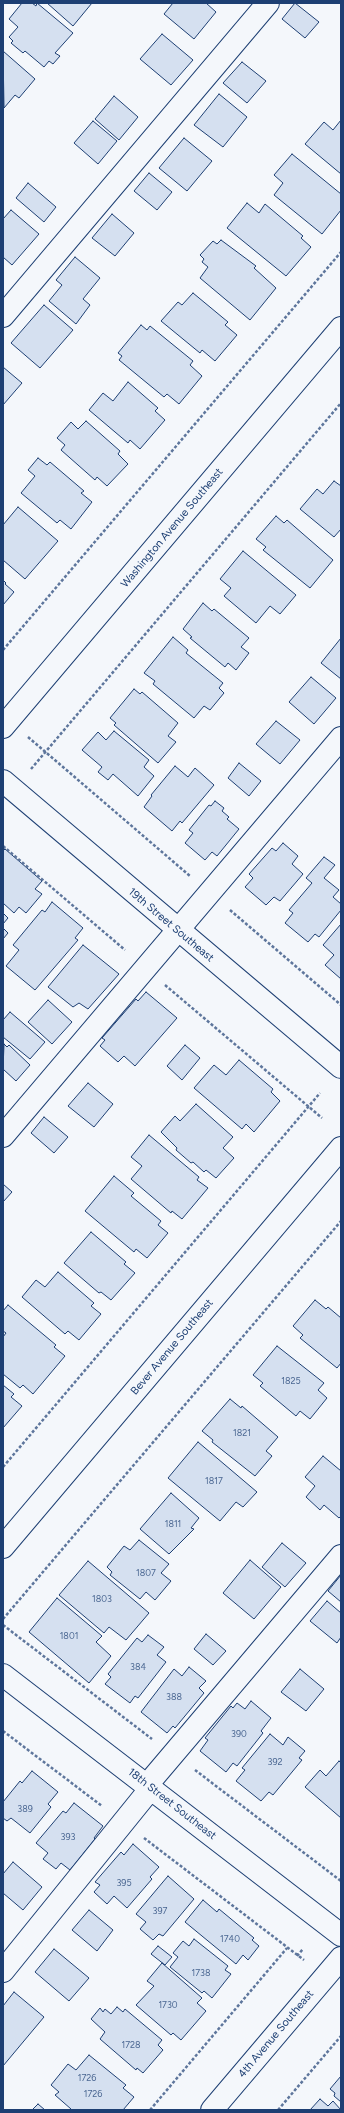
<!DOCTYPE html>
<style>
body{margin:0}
#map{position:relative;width:344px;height:2113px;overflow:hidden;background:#f4f7fb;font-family:Figtree,sans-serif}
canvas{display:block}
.frame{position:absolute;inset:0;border:4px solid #1d3f73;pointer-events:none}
</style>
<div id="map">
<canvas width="344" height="2113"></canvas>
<div class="frame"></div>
</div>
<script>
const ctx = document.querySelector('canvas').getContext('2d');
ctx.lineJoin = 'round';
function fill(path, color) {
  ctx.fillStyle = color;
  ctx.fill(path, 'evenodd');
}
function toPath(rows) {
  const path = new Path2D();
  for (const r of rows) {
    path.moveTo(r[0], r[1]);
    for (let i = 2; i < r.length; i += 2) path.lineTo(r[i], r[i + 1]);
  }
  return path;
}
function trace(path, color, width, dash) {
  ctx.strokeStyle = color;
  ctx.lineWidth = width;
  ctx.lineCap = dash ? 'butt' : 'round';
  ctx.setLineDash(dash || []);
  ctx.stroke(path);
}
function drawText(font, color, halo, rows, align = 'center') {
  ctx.font = font + ' Figtree,sans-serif';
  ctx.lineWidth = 3;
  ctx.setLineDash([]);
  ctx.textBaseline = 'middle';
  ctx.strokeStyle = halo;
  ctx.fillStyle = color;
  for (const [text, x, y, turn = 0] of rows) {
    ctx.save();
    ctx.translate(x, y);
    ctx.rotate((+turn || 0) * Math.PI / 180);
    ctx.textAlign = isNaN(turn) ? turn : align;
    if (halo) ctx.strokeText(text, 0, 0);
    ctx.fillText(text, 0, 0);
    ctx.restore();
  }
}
const building = toPath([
 [22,3,32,3,36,6,37,3,73,33,55,53,60,56,53,64,49,61,44,67,25,51,23,53,11,43,13,41,9,37,18,27,9,19,22,3],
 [47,3,92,3,73,26,47,3],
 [173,3,206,3,216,12,194,39,164,14,173,3],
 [295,3,319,22,305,38,282,19,295,3],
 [162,34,193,60,171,85,140,59,162,34],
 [3,51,35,79,19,98,15,95,4,108,3,51],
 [242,62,266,81,247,103,223,83,242,62],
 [219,94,247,117,223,147,194,125,219,94],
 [114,96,138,117,119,140,95,119,114,96],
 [341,120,341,174,305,144,324,122,333,130,341,120],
 [93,121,117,141,98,164,74,143,93,121],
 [184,138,212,161,187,191,159,168,184,138],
 [292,154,341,194,341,210,322,234,274,195,283,183,274,175,292,154],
 [149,173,172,192,157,210,134,191,149,173],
 [28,183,56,207,44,222,16,198,28,183],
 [247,203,259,213,265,204,303,236,301,238,311,247,286,276,227,228,247,203],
 [11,210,39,234,12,265,3,257,3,219,11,210],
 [112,214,134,233,115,256,92,238,112,214],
 [221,240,256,266,254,268,276,288,250,320,200,278,208,267,202,262,204,259,200,255,213,241,217,244,221,240],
 [75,257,100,278,83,299,90,305,76,324,49,301,62,285,56,280,75,257],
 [193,293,228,322,225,325,237,335,215,361,202,350,200,353,161,321,178,302,182,305,193,293],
 [44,305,73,330,40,368,11,343,44,305],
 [141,325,147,330,150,326,193,361,190,365,202,376,179,404,167,394,164,397,119,360,122,356,118,353,141,325],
 [3,367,22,383,3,405,3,367],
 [128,382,158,408,155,411,165,420,140,449,130,440,128,443,89,410,103,393,113,401,128,382],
 [86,421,120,451,118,454,128,464,107,486,97,477,95,480,61,450,65,445,57,438,71,422,78,429,86,421],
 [38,458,47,465,50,462,84,491,81,493,92,502,71,529,60,520,57,523,21,493,35,476,28,470,38,458],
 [334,481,341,486,341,529,334,537,300,509,317,489,323,494,334,481],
 [18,507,58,541,25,579,3,560,3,525,18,507],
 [276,516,284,523,287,520,333,560,310,588,263,550,266,547,256,539,276,516],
 [243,551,296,595,280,614,270,606,256,623,224,596,231,588,220,579,243,551],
 [3,580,6,583,5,584,14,592,3,605,3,580],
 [203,603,212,611,214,609,249,638,241,647,249,653,236,670,228,663,225,667,190,638,192,637,183,629,203,603],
 [173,637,188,650,186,653,223,683,219,688,224,693,210,710,204,706,194,718,153,684,155,681,144,673,173,637],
 [341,638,341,679,321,663,341,638],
 [311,677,336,698,314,724,289,702,311,677],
 [134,689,140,694,142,692,178,723,168,736,176,742,158,763,114,725,116,723,110,718,134,689],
 [276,721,300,740,280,764,256,744,276,721],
 [114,731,149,760,144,767,154,776,138,796,113,774,108,780,98,772,102,767,82,750,98,732,106,740,114,731],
 [239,763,261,781,249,796,228,778,239,763],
 [175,766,188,777,195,768,214,785,182,823,180,821,172,831,144,807,152,796,151,795,175,766],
 [215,801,224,808,222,811,229,817,227,819,239,829,217,856,212,852,205,860,185,843,193,833,189,830,209,805,211,806,215,801],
 [283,843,298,856,292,864,303,874,280,901,274,897,266,905,245,887,253,878,249,874,272,848,276,851,283,843],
 [5,849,42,881,35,889,42,894,26,913,19,907,14,913,3,903,3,851,5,849],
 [324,857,335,865,324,878,339,890,333,897,341,904,341,910,319,937,315,934,308,942,285,923,293,913,289,910,312,883,306,878,324,857],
 [52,902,83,928,75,938,78,940,35,990,6,966,19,950,13,945,42,910,45,912,52,902],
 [3,913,8,918,3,924,3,913],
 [341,924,341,979,325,965,334,955,323,945,341,924],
 [3,928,8,933,3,939,3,928],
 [83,945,119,974,88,1009,79,1003,73,1007,48,987,83,945],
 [146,992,177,1018,135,1066,124,1056,118,1062,100,1046,105,1040,102,1038,136,999,138,1001,146,992],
 [48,1000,72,1022,52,1044,28,1022,48,1000],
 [10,1012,45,1042,30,1059,3,1037,3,1020,10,1012],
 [4,1044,7,1047,9,1045,30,1065,16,1081,3,1069,4,1044],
 [185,1045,200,1058,182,1080,167,1066,185,1045],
 [239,1060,273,1089,271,1092,280,1101,254,1132,246,1124,242,1129,194,1088,214,1065,226,1075,239,1060],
 [88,1083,113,1104,94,1127,68,1106,88,1083],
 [196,1104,233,1137,223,1148,234,1158,216,1178,206,1170,204,1172,193,1162,191,1163,176,1150,177,1148,161,1132,175,1116,180,1121,196,1104],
 [44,1117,68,1137,54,1153,31,1133,44,1117],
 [149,1135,199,1177,197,1180,208,1188,182,1219,172,1211,171,1213,131,1179,142,1166,131,1157,149,1135],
 [114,1176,134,1193,131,1196,161,1221,158,1225,168,1233,147,1258,136,1249,134,1252,85,1211,114,1176],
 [3,1184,12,1192,3,1202,3,1184],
 [91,1232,126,1262,124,1264,135,1273,111,1300,101,1292,99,1293,64,1263,91,1232],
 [58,1272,94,1303,91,1306,101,1314,79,1340,68,1331,65,1334,22,1297,36,1280,45,1287,58,1272],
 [315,1300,326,1309,328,1307,341,1318,341,1363,337,1368,300,1338,303,1335,293,1326,315,1300],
 [8,1305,56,1345,54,1347,65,1356,33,1394,23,1385,20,1388,3,1374,3,1337,6,1333,3,1331,3,1311,8,1305],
 [277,1346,324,1383,318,1390,327,1398,310,1419,300,1411,296,1416,260,1386,263,1383,253,1375,277,1346],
 [3,1385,14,1394,11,1397,22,1406,3,1428,3,1385],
 [230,1399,241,1408,242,1406,278,1437,266,1451,272,1456,255,1476,212,1442,213,1440,202,1431,230,1399],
 [198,1442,257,1492,243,1507,236,1502,220,1521,168,1478,198,1442],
 [323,1456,341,1471,341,1516,339,1518,324,1505,320,1510,306,1497,315,1486,305,1477,323,1456],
 [171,1493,199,1518,191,1528,194,1529,169,1554,140,1529,171,1493],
 [139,1540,169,1564,161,1573,171,1581,155,1600,146,1592,140,1599,110,1575,112,1572,107,1567,124,1546,130,1550,139,1540],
 [282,1543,306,1563,285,1587,262,1567,282,1543],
 [250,1560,281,1587,254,1619,223,1593,250,1560],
 [88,1561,149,1613,126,1640,109,1627,104,1633,59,1595,88,1561],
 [341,1575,341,1602,328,1591,341,1575],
 [57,1598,102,1636,96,1642,111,1656,89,1683,29,1632,57,1598],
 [327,1601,341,1613,341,1637,337,1643,310,1621,327,1601],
 [206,1634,226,1651,213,1665,194,1649,206,1634],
 [148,1635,164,1647,157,1655,166,1662,138,1698,135,1696,130,1703,105,1684,111,1677,108,1674,137,1638,142,1642,148,1635],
 [189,1667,206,1681,199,1688,204,1693,175,1728,173,1726,167,1733,141,1712,174,1669,182,1676,189,1667],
 [300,1669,324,1689,306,1711,281,1692,300,1669],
 [251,1701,271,1718,261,1731,263,1733,237,1766,233,1763,226,1772,200,1751,208,1740,205,1738,231,1706,233,1708,237,1703,245,1709,251,1701],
 [270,1734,283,1745,288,1737,305,1751,299,1758,302,1760,273,1795,269,1792,261,1801,236,1781,245,1770,242,1768,270,1734],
 [339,1761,341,1763,341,1818,305,1787,320,1770,326,1776,339,1761],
 [32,1771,58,1792,48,1804,51,1807,30,1833,11,1818,7,1821,3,1818,3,1802,20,1781,22,1783,32,1771],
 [74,1803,103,1826,94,1838,95,1839,70,1870,61,1863,56,1869,43,1859,48,1853,36,1843,63,1811,66,1813,74,1803],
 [133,1844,159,1867,150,1877,152,1879,127,1908,114,1896,107,1904,94,1892,100,1885,95,1882,121,1852,124,1855,133,1844],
 [13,1862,42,1887,23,1910,3,1893,3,1874,13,1862],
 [168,1876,194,1899,163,1936,159,1934,153,1940,140,1929,146,1922,136,1914,168,1876],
 [203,1900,217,1912,219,1909,254,1938,252,1940,259,1946,248,1960,243,1955,236,1964,185,1922,203,1900],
 [89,1910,113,1930,97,1951,72,1930,89,1910],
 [194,1939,228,1966,225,1970,231,1974,212,1998,204,1991,202,1993,170,1967,178,1957,173,1953,183,1941,189,1946,194,1939],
 [158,1946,172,1957,165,1965,151,1954,158,1946],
 [54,1949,89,1978,69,2001,35,1972,54,1949],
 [162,1963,202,1998,197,2003,206,2011,181,2040,173,2033,171,2035,136,2005,154,1986,147,1981,162,1963],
 [14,1992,44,2017,3,2066,3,2006,14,1992],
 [117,2007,123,2012,125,2009,162,2040,158,2045,163,2050,143,2073,137,2068,136,2070,100,2039,105,2032,91,2019,100,2008,103,2012,105,2009,111,2014,117,2007],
 [89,2055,126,2085,123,2088,134,2097,123,2110,69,2110,71,2109,55,2095,59,2092,51,2085,68,2064,76,2070,89,2055],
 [341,2076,341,2102,334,2096,335,2093,330,2089,341,2076],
 [320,2099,328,2106,333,2101,341,2110,310,2110,320,2099],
 [38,2104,45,2110,32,2110,38,2104]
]);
fill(building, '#d5e0f0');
trace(building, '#1d3f73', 1);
const minor = toPath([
 [3,316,268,3],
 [3,727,341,328],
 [3,1136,341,738],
 [3,1547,341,1148],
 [3,1675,341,1935],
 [147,1785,341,1556],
 [3,1971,151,1788],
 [212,2110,341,1958]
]);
const major = toPath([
 [3,781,341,1067]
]);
trace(minor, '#1d3f73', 24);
trace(major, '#1d3f73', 24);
trace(toPath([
 [3,650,341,252],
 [28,737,190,876],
 [31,769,341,403],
 [3,846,125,950],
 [230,910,341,1005],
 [165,985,322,1118],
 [3,1467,320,1093],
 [3,1619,341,1221],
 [3,1625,152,1739],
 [3,1731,102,1806],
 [195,1770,341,1881],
 [144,1838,304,1960],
 [297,1956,303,1949],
 [150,2110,287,1948],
 [278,2110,341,2036]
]), '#5e769c', 2.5, [3, 2]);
trace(minor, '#f4f7fb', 22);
trace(major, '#f4f7fb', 22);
drawText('9px', '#4b6792', null, [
 ["1825",291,1381],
 ["1821",242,1433],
 ["1817",214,1481],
 ["1811",173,1524],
 ["1807",146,1573],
 ["1803",102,1599],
 ["1801",69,1636],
 ["384",138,1667],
 ["388",174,1697],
 ["390",239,1734],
 ["392",275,1762],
 ["389",25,1809],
 ["393",68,1837],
 ["395",124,1883],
 ["397",160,1911],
 ["1740",230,1939],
 ["1738",201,1973],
 ["1730",168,2005],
 ["1728",131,2045],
 ["1726",87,2078],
 ["1726",93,2094]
]);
drawText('11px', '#1d3f73', '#f4f7fb', [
 ["Washington Avenue Southeast",172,528,-50],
 ["19th Street Southeast",171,925,40],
 ["Bever Avenue Southeast",172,1347,-50],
 ["18th Street Southeast",172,1804,38],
 ["4th Avenue Southeast",276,2034,-50]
]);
</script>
